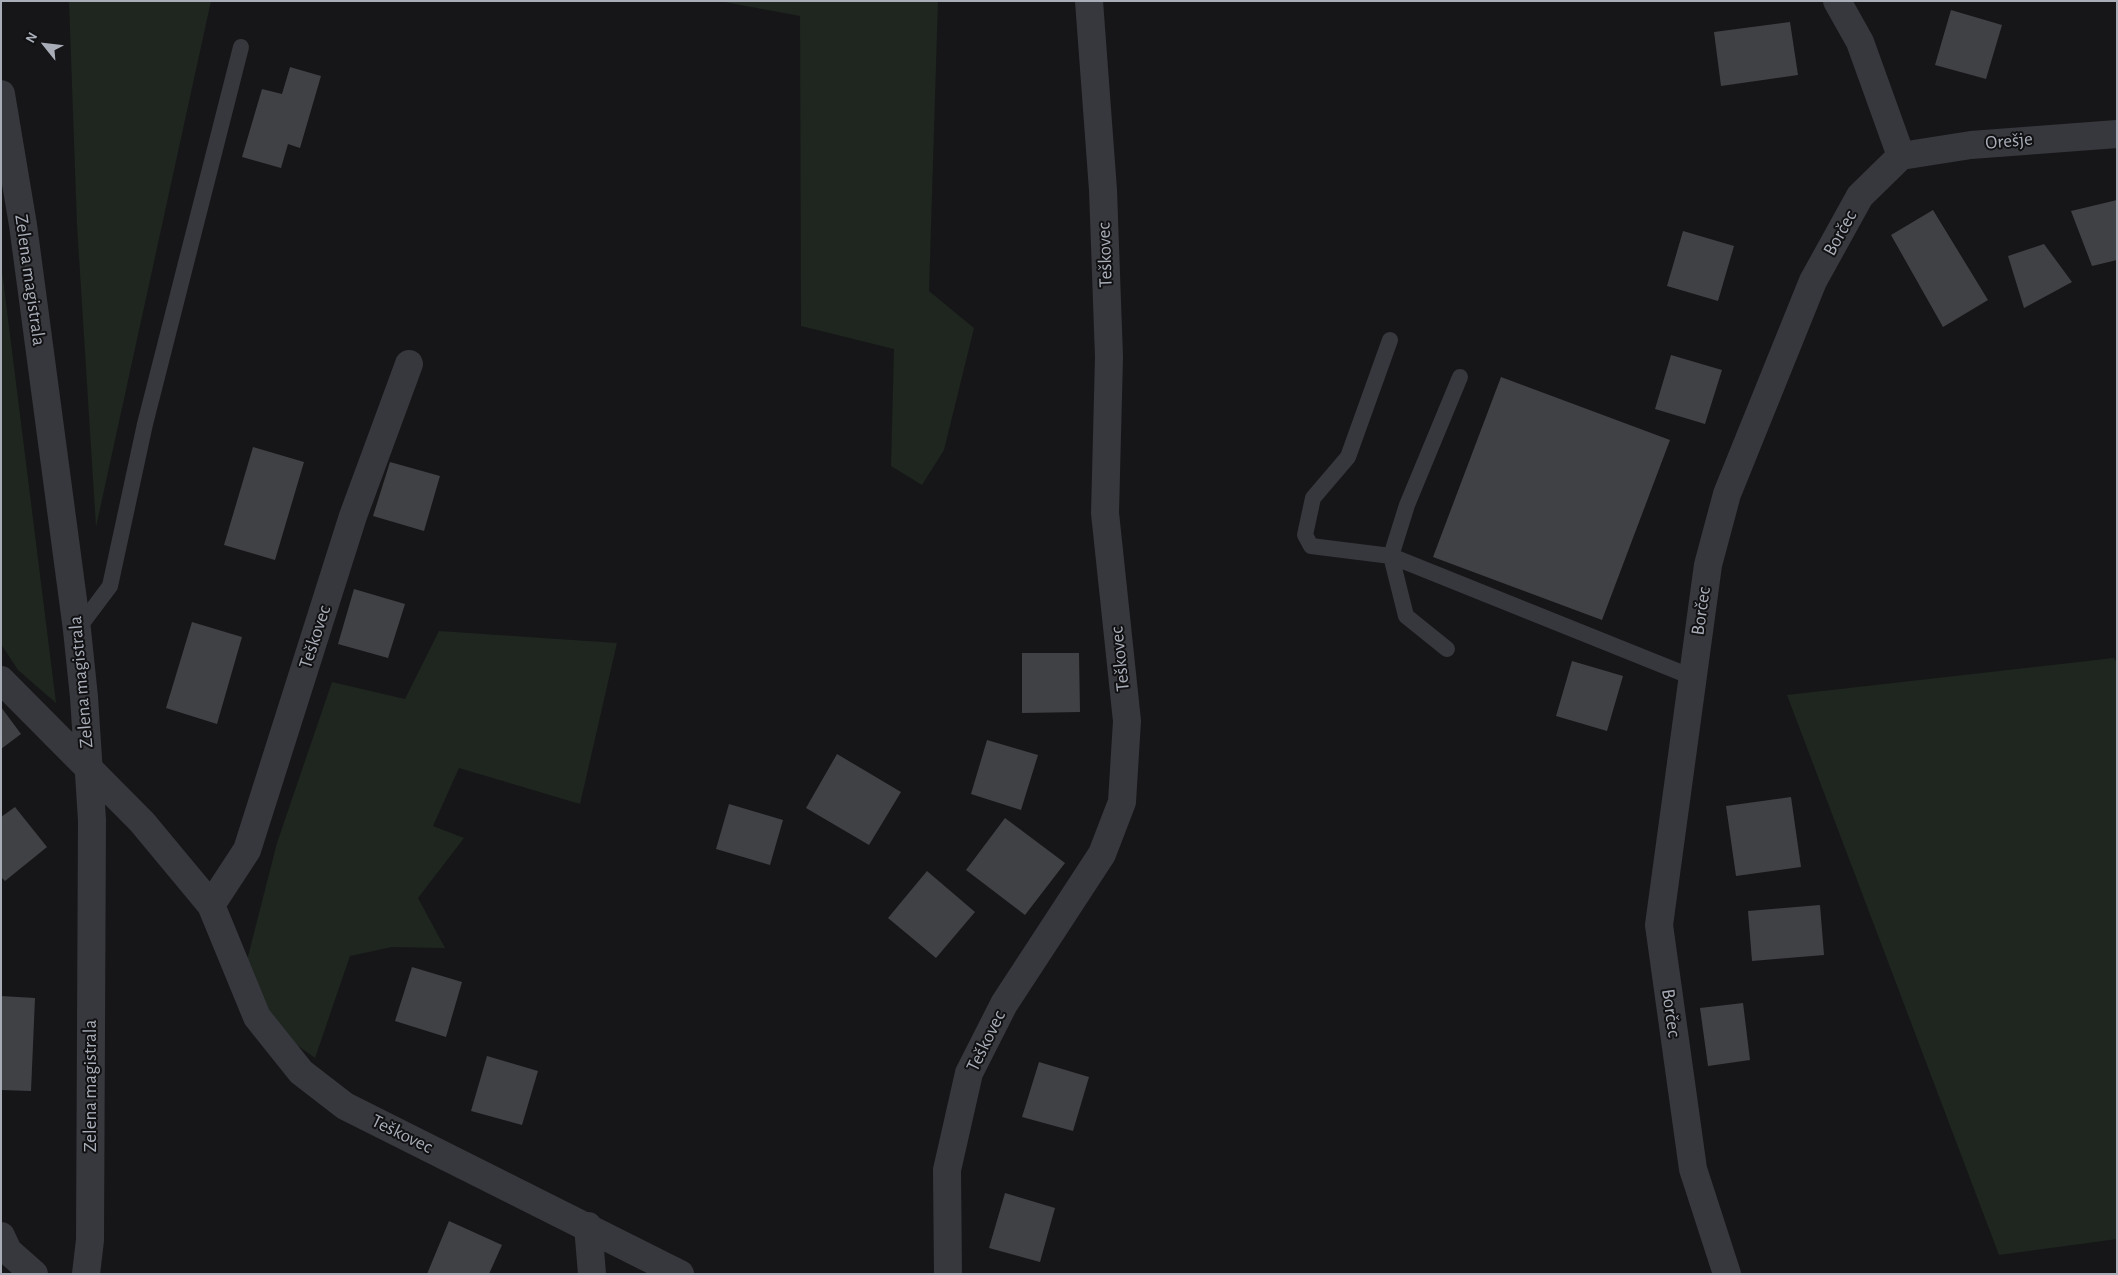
<!DOCTYPE html>
<meta charset="utf-8">
<style>
body{margin:0}
#map{position:relative;width:2118px;height:1275px;overflow:hidden;background:#161618;font-family:"Alegreya Sans",sans-serif}
canvas{display:block}
.frame{position:absolute;inset:0;border:2px solid #a8adb8;pointer-events:none}
.north{position:absolute;left:20px;top:20px;width:50px;height:50px;-webkit-text-stroke:4px #111113;paint-order:stroke;rotate:299deg;font-size:14px;font-weight:700;line-height:20px;text-align:center;color:#a8adb8}
.north::after{content:'';display:block;margin:auto;width:18px;height:22px;background:#a8adb8;clip-path:polygon(50% 0,100% 100%,50% 72%,0 100%)}
</style>
<div id="map">
<canvas width="2118" height="1275"></canvas>
<div class="frame"></div>
<div class="north">N</div>
</div>
<script>
const ctx = document.querySelector('canvas').getContext('2d');
ctx.lineJoin = 'round';
function fill(path, color) {
  ctx.fillStyle = color;
  ctx.fill(path, 'evenodd');
}
function toPath(rows) {
  const path = new Path2D();
  for (const r of rows) {
    path.moveTo(r[0], r[1]);
    for (let i = 2; i < r.length; i += 2) path.lineTo(r[i], r[i + 1]);
  }
  return path;
}
function trace(path, color, width, dash) {
  ctx.strokeStyle = color;
  ctx.lineWidth = width;
  ctx.lineCap = dash ? 'butt' : 'round';
  ctx.setLineDash(dash || []);
  ctx.stroke(path);
}
function drawText(font, color, halo, rows, align = 'center') {
  ctx.font = font + ' "Alegreya Sans",sans-serif';
  ctx.lineWidth = 4;
  ctx.setLineDash([]);
  ctx.textBaseline = 'middle';
  ctx.strokeStyle = halo;
  ctx.fillStyle = color;
  for (const [text, x, y, turn = 0] of rows) {
    ctx.save();
    ctx.translate(x, y);
    ctx.rotate((+turn || 0) * Math.PI / 180);
    ctx.textAlign = isNaN(turn) ? turn : align;
    if (halo) ctx.strokeText(text, 0, 0);
    ctx.fillText(text, 0, 0);
    ctx.restore();
  }
}
fill(toPath([
 [69,1,211,1,96,527,77,225],
 [719,1,938,1,929,291,974,328,944,450,922,485,891,466,894,349,801,326,800,16],
 [1,263,56,703,18,670,1,644],
 [439,631,617,643,580,804,459,768,433,826,464,838,418,898,445,948,392,947,350,956,315,1058,280,1033,243,976,277,843,332,682,405,699],
 [2114,658,2117,663,2117,1239,1999,1255,1787,695]
]), '#1e261f');
fill(toPath([
 [1951,10,2002,25,1986,79,1935,65],
 [1790,22,1798,75,1721,86,1714,32],
 [290,67,321,76,300,148,288,144,281,168,242,157,262,89,282,94],
 [2117,200,2117,260,2092,266,2071,211],
 [1933,210,1988,300,1943,327,1891,235],
 [1683,231,1734,246,1718,301,1667,286],
 [2044,244,2072,282,2024,308,2008,256],
 [1671,355,1722,370,1705,424,1655,409],
 [1501,377,1670,440,1602,620,1433,557],
 [253,447,304,462,275,560,224,545],
 [390,462,440,476,424,531,373,516],
 [354,589,405,604,388,658,338,644],
 [192,622,242,637,217,724,166,708],
 [1022,653,1079,653,1080,712,1022,713],
 [1572,661,1623,676,1607,731,1556,716],
 [1,707,21,734,1,749],
 [987,740,1038,755,1021,810,971,794],
 [837,754,901,792,869,845,806,808],
 [1791,797,1801,867,1736,876,1726,806],
 [729,804,783,820,770,865,716,849],
 [15,807,47,847,5,881,1,877,1,817],
 [1005,818,1065,863,1025,915,966,870],
 [927,871,975,912,936,958,888,918],
 [1820,905,1824,955,1752,961,1748,911],
 [412,967,462,982,446,1037,395,1021],
 [1,996,35,998,31,1091,1,1090],
 [1743,1003,1750,1060,1708,1066,1700,1008],
 [487,1056,538,1071,522,1125,471,1111],
 [1039,1062,1089,1077,1073,1131,1022,1117],
 [1005,1193,1055,1208,1040,1262,989,1248],
 [449,1221,502,1245,489,1274,427,1274]
]), '#404145');
trace(toPath([
 [1390,340,1348,457,1313,498,1305,535,1311,546,1391,556,1406,616,1447,649],
 [1460,377,1407,505,1391,556,1692,677],
 [77,630,110,586,145,424,241,47]
]), '#37383d', 16);
trace(toPath([
 [1,94,23,225,77,630,84,697,92,820,90,1240,86,1274],
 [1,680,142,822,211,905,257,1017,301,1072,345,1106,680,1274],
 [211,905,247,850,353,516,409,364],
 [588,1226,592,1274],
 [1,1236,8,1251,34,1274],
 [948,1274,947,1170,969,1073,1004,1004,1102,854,1122,802,1127,721,1105,513,1109,357,1103,190,1089,1]
]), '#37383d', 28);
trace(toPath([
 [1837,1,1860,42,1901,156],
 [1901,156,1971,145,2117,134],
 [1727,1274,1693,1169,1659,925,1708,565,1727,494,1813,281,1860,196,1901,156]
]), '#37383d', 28);
drawText('19px', '#a8adb8', '#111113', [
 ["Orešje",2009,141,-5],
 ["Borčec",1840,233,-61],
 ["Teškovec",1105,255,-92],
 ["Zelena magistrala",30,280,82],
 ["Borčec",1701,611,-82],
 ["Teškovec",315,637,-72],
 ["Teškovec",1120,659,-96],
 ["Zelena magistrala",81,682,-95],
 ["Borčec",1671,1013,82],
 ["Teškovec",986,1041,-64],
 ["Zelena magistrala",90,1086,-90],
 ["Teškovec",402,1134,26]
]);
</script>
